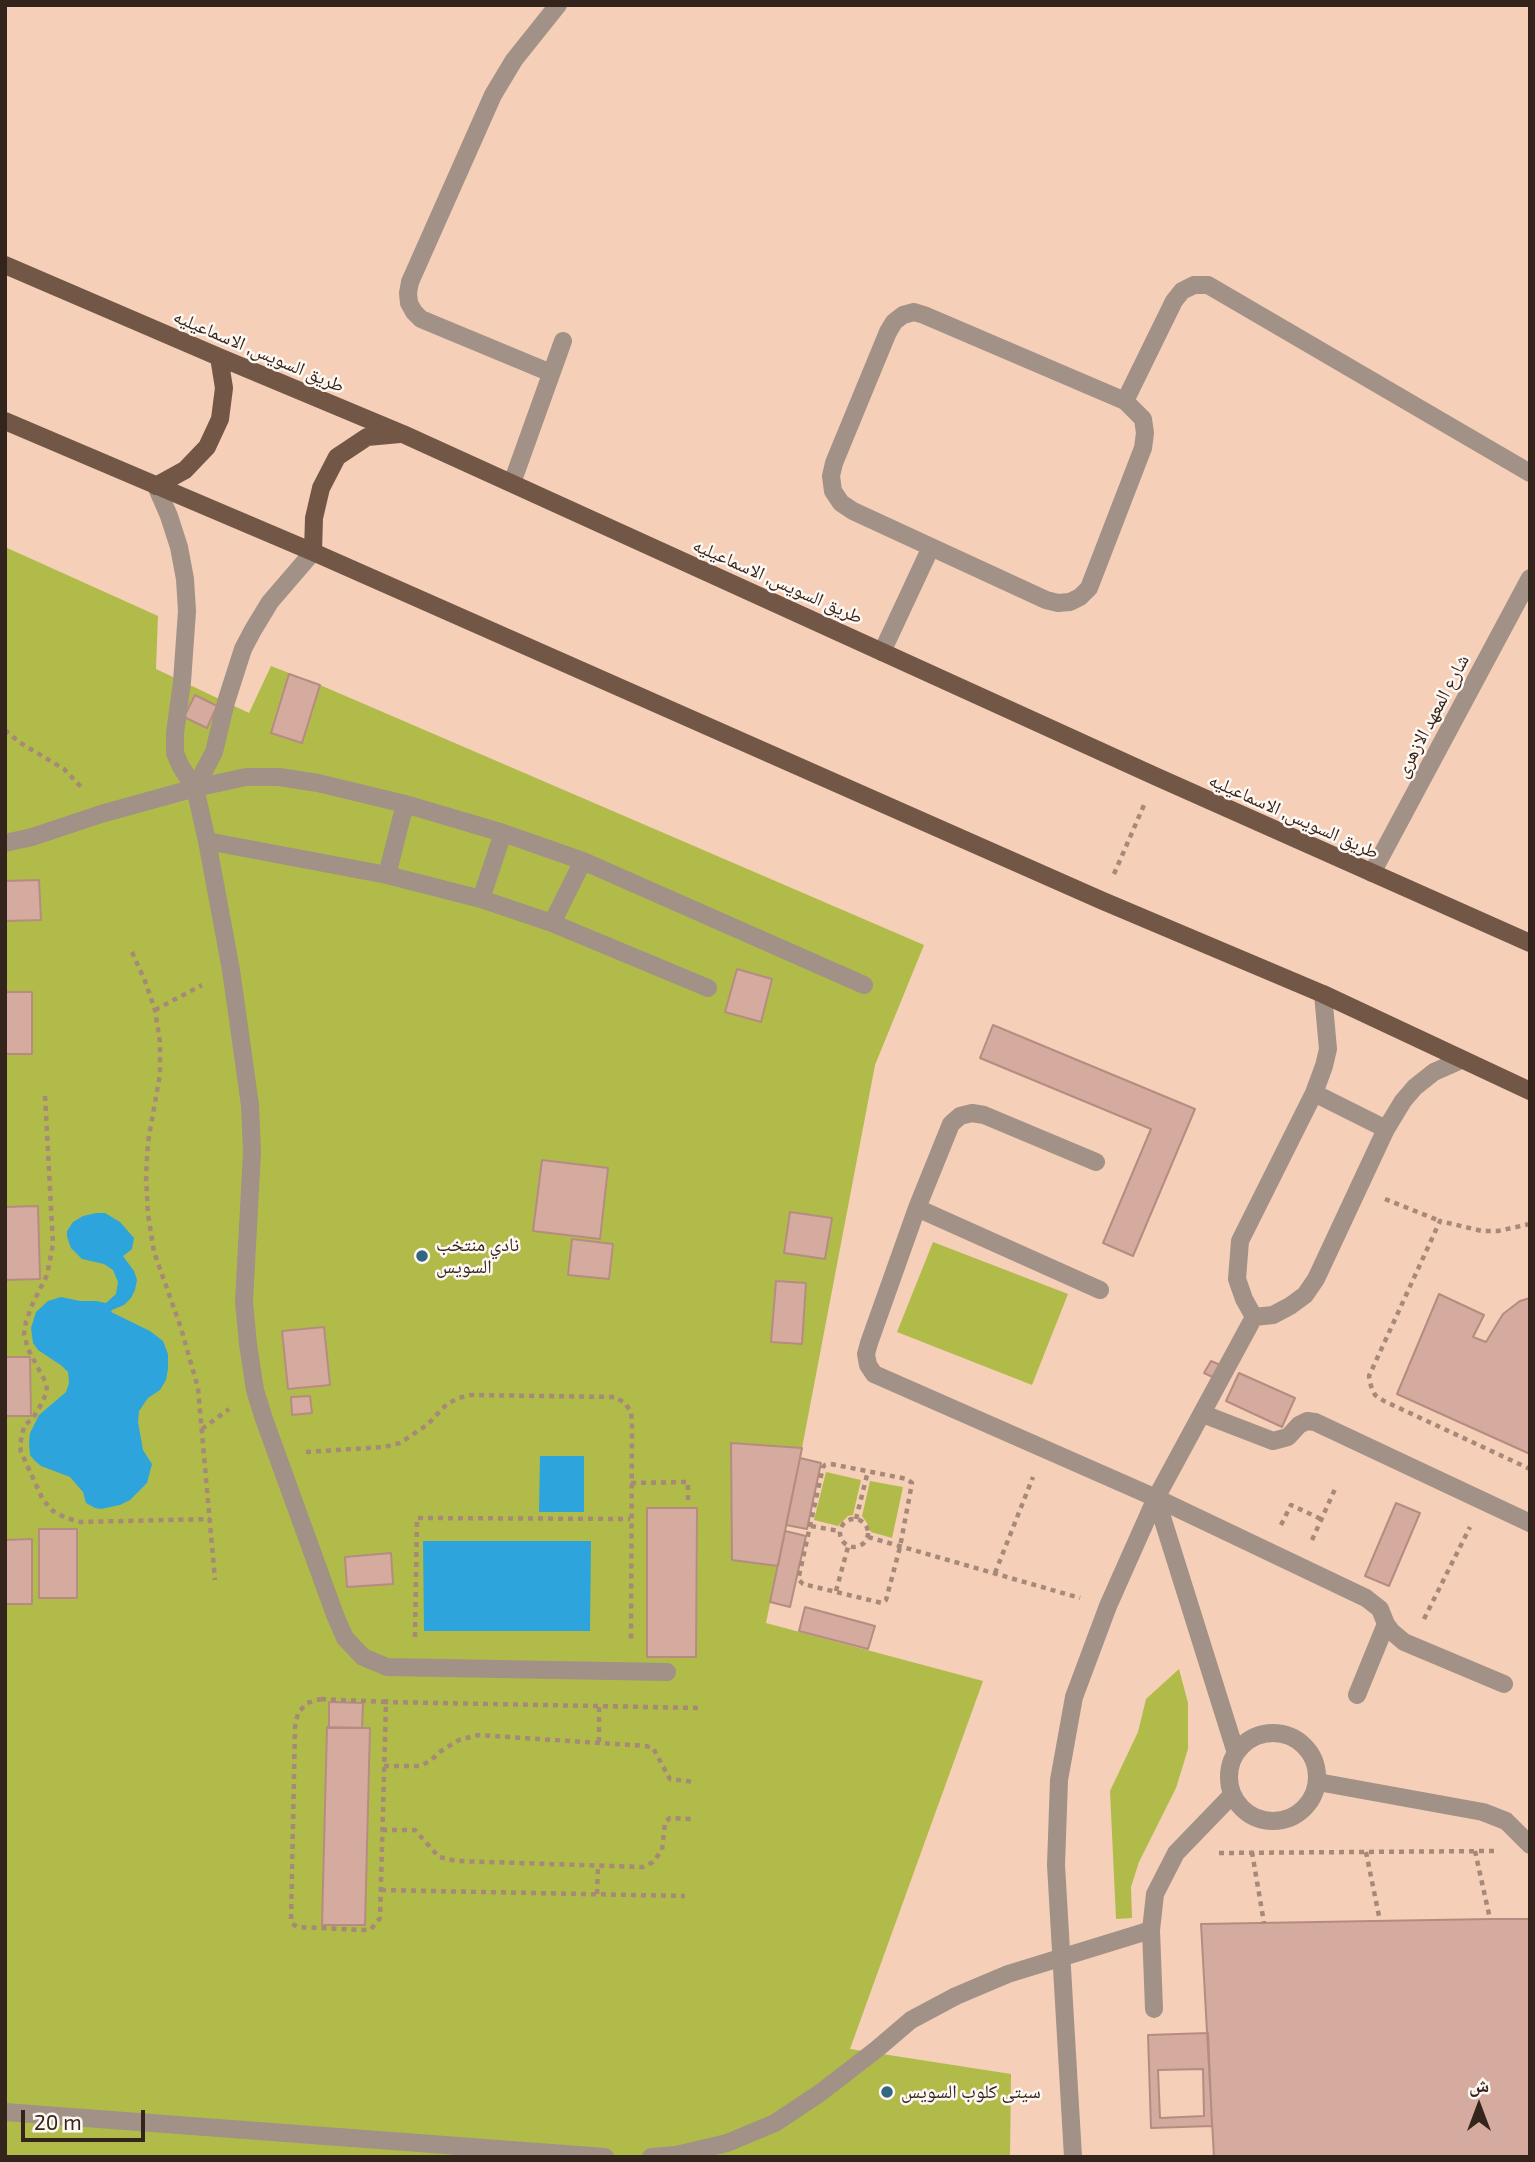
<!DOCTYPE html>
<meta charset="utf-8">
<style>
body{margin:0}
#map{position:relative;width:1535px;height:2162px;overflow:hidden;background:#f5cfb7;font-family:"Exo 2","Noto Naskh Arabic",sans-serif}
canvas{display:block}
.frame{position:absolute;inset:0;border:7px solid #33251c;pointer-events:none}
.north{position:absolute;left:1444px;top:2071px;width:70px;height:70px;-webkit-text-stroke:5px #fef7f2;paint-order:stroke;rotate:0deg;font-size:19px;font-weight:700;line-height:28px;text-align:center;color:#33251c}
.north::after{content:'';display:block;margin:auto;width:24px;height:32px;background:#33251c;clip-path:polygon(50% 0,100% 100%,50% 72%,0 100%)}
.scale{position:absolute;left:21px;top:2110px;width:124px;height:32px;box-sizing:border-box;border:4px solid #33251c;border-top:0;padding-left:9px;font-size:21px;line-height:24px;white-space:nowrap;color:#33251c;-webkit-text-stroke:5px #fef7f2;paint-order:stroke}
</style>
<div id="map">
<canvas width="1535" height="2162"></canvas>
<div class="frame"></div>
<div class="north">ش</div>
<div class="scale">20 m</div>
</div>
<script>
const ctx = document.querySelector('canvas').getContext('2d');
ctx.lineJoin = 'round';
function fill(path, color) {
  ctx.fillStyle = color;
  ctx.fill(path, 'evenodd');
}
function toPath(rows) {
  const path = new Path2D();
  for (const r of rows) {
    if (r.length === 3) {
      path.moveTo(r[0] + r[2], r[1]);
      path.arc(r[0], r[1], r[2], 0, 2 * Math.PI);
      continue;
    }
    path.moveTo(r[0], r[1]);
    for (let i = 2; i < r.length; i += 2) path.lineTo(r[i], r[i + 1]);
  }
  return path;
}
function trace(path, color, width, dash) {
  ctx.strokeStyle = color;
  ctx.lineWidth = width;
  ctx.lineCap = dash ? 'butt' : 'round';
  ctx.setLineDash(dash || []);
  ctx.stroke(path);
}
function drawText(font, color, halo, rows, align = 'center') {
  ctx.font = font + ' "Exo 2","Noto Naskh Arabic",sans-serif';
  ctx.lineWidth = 5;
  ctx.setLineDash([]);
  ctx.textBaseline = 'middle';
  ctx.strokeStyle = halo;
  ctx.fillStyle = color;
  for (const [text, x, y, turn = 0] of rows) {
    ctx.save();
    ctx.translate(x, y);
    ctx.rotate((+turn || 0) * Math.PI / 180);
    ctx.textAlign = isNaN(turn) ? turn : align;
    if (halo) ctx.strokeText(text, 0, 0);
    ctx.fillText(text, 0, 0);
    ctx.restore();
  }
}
fill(toPath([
 [5,547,158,616,156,669,249,713,271,666,320,685,924,945,875,1065,802,1448,766,1623,983,1681,850,2049,1011,2074,1010,2157,5,2157],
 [933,1242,1068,1294,1032,1385,897,1332],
 [826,1472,861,1480,853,1515,848,1516,838,1526,814,1520],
 [870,1481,903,1487,892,1538,871,1532,867,1523,862,1516],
 [1179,1669,1188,1703,1188,1749,1176,1788,1139,1862,1131,1887,1132,1918,1116,1919,1110,1791,1138,1732,1146,1699]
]), '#b1bb4a');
fill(toPath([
 [96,1213,105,1213,120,1222,134,1238,132,1249,123,1256,134,1271,137,1280,135,1290,131,1298,124,1305,112,1310,111,1312,150,1331,163,1341,168,1354,168,1369,166,1380,160,1390,148,1398,139,1411,138,1422,143,1450,152,1464,147,1483,130,1500,120,1505,101,1509,95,1508,86,1503,83,1492,70,1477,41,1466,35,1461,30,1455,29,1443,30,1433,39,1415,66,1392,69,1383,68,1372,62,1366,38,1350,33,1343,31,1328,36,1312,48,1301,61,1297,80,1301,96,1301,106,1303,116,1294,118,1282,113,1270,104,1264,82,1259,71,1248,67,1237,67,1231,73,1222,83,1216],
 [540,1456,584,1456,584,1512,539,1512],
 [423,1541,591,1541,590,1631,424,1631]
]), '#2da5dc');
const building = toPath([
 [289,674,320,685,302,743,271,733,289,674],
 [195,695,217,706,207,728,184,717,195,695],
 [39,880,41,920,5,921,5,881,39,880],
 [737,969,772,979,761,1022,725,1012,737,969],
 [5,992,32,992,32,1054,5,1054,5,992],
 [993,1025,1195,1109,1133,1256,1103,1243,1151,1129,980,1058,993,1025],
 [542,1160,608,1168,600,1239,533,1231,542,1160],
 [38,1206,40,1279,5,1280,5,1207,38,1206],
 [790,1212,832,1218,825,1259,784,1253,790,1212],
 [572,1239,613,1244,609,1279,568,1275,572,1239],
 [776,1281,806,1283,802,1344,771,1342,776,1281],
 [1439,1294,1484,1315,1473,1337,1486,1342,1503,1314,1520,1301,1530,1298,1530,1454,1397,1394,1439,1294],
 [324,1327,330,1385,288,1389,282,1331,324,1327],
 [5,1357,30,1357,31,1416,5,1416,5,1357],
 [1211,1361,1223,1366,1217,1379,1204,1373,1211,1361],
 [1239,1373,1295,1398,1282,1427,1226,1401,1239,1373],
 [310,1396,312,1413,292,1415,291,1397,310,1396],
 [731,1443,802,1448,778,1566,732,1560,731,1443],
 [800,1458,821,1463,807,1529,786,1525,800,1458],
 [1396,1503,1420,1513,1389,1586,1365,1576,1396,1503],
 [647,1508,697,1508,696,1657,647,1657,647,1508],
 [39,1529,77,1529,77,1598,39,1598,39,1529],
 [785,1531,806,1536,790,1607,770,1602,785,1531],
 [32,1539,32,1604,5,1604,5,1540,32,1539],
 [391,1553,393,1584,347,1587,345,1557,391,1553],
 [805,1607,875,1626,868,1649,799,1631,805,1607],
 [329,1702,363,1703,362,1728,329,1728,329,1702],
 [327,1727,370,1728,365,1925,322,1925,327,1727],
 [1490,1919,1530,1919,1530,2157,1214,2157,1201,1924,1490,1919],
 [1208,2033,1212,2126,1151,2128,1148,2035,1208,2033],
 [1203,2069,1204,2116,1160,2118,1158,2070,1203,2069]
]);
fill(building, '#d5aa9f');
trace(building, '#b68c81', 2);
trace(toPath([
 [5,730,19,742,64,769,84,790],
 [1114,874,1144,805],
 [132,952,145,981,155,1010,160,1042,160,1074,148,1142,146,1176,148,1214,154,1252,181,1328,198,1388,215,1580],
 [155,1010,202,985],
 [45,1096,53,1244,47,1275,33,1303,26,1321,24,1334,28,1349,46,1383,47,1391,42,1403,33,1418,24,1426,20,1445,21,1452,43,1500,53,1511,66,1518,81,1522,210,1519],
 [1385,1199,1440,1221],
 [1530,1224,1498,1231,1482,1231,1440,1221,1369,1376,1371,1386,1375,1395,1384,1401,1530,1469],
 [202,1429,229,1409],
 [306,1452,384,1447,400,1443,427,1425,447,1404,459,1398,471,1395,615,1397,625,1403,631,1412,632,1423,631,1642],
 [831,1464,907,1479,912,1483,900,1547,886,1600,882,1603,803,1584,799,1580,799,1576,823,1467,825,1465,831,1464],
 [631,1483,688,1482,688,1503],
 [854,1533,14],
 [856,1519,868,1471],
 [1281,1525,1291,1505,1321,1519],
 [811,1526,839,1531],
 [868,1537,1080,1598],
 [1312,1540,1335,1489],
 [995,1573,1033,1477],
 [836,1591,848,1547],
 [1424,1619,1470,1527],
 [415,1637,417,1518,630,1519],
 [321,1699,386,1702,380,1918,371,1929,364,1930,298,1927,294,1925,291,1921,295,1727,298,1713,307,1703,321,1699],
 [386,1699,386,1702,700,1708],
 [599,1742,599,1705],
 [384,1766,420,1766,430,1761,441,1751,459,1740,478,1735,646,1746,653,1748,670,1779,694,1782],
 [382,1830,415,1830,439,1857,457,1861,643,1867,653,1862,662,1850,665,1822,670,1818,691,1819],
 [1475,1851,1490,1919],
 [1252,1852,1264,1923],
 [1366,1852,1380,1921],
 [1219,1853,1494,1851],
 [381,1890,685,1896],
 [597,1894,598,1865]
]), '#a68978', 4.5, [5, 5]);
trace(toPath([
 [914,312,924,315,1125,401,1143,419,1145,433,1143,448,1089,588,1080,597,1070,602,1058,603,1046,600,853,511,841,503,833,491,831,476,834,463,888,332,894,322,903,315,914,312],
 [551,373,421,319,414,312,409,303,408,293,410,282,493,95,514,60,558,5],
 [1125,401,1174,301,1182,291,1194,285,1208,285,1530,473],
 [512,483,563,341],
 [156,486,169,516,179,547,185,579,187,611,182,682,175,733,175,753,181,767,195,788,207,841,231,970,250,1105,252,1152,244,1302,248,1344,255,1390,264,1419,335,1615,345,1638,363,1657,387,1667,667,1672],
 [882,652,931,547],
 [195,788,214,752,226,702,243,649,253,630,270,602,313,552],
 [207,841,387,875,481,899,552,923,708,988],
 [5,843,32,837,101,814,195,788,246,777,279,777,318,783,405,804,503,833,583,861,864,985],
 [1372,873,1530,578],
 [387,875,405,804],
 [481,899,503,833],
 [552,923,583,861],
 [1323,994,1328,1049,1324,1066,1314,1093,1240,1241,1237,1279,1244,1299,1254,1317,1273,1315,1290,1306,1305,1295,1316,1279,1386,1129,1403,1101,1415,1087,1434,1072,1461,1060],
 [1314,1093,1386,1129],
 [1096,1162,984,1115,972,1113,960,1116,951,1124,917,1208,869,1343,866,1354,868,1365,874,1374,1156,1498,1366,1598,1380,1609,1386,1624,1391,1631,1404,1642,1504,1684],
 [917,1208,1100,1290],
 [1203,1414,1273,1441,1288,1437,1299,1425,1307,1421,1315,1422,1530,1523],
 [1156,1498,1236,1753],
 [1357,1695,1386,1624],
 [1273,1777,44],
 [1318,1782,1483,1812,1506,1821,1530,1845],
 [1154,2009,1151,1930,1155,1894,1176,1853,1232,1795],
 [5,2112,605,2157],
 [651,2157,676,2155,727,2143,775,2123,820,2093,877,2049,911,2020,956,1996,1008,1974,1151,1930],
 [1073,2157,1056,1865,1059,1780,1074,1697,1108,1606,1156,1498,1254,1317]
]), '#a19187', 18);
trace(toPath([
 [5,265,219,357,403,434,1157,777,1530,943],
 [5,421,313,552,1103,901,1323,994,1530,1091],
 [156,486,185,470,207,447,220,419,224,388,219,357],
 [313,552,314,518,321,488,337,457,367,437,400,434]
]), '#735746', 18);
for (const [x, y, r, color] of [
 [422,1256,7,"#326783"],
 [887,2092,7,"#326783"]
]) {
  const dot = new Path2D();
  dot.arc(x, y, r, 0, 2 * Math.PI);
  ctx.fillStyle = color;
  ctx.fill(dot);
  trace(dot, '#fef7f2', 2.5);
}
drawText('19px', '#33251c', '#fef7f2', [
 ["طريق السويس, الاسماعيليه",259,351,23],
 ["طريق السويس, الاسماعيليه",778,581,24],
 ["شارع المعهد الازهرى",1432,716,-62],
 ["طريق السويس, الاسماعيليه",1294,816,24]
]);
drawText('19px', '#33251c', '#fef7f2', [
 ["نادي منتخب",436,1245],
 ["السويس",436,1267],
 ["سيتى كلوب السويس",901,2092]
], 'left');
</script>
